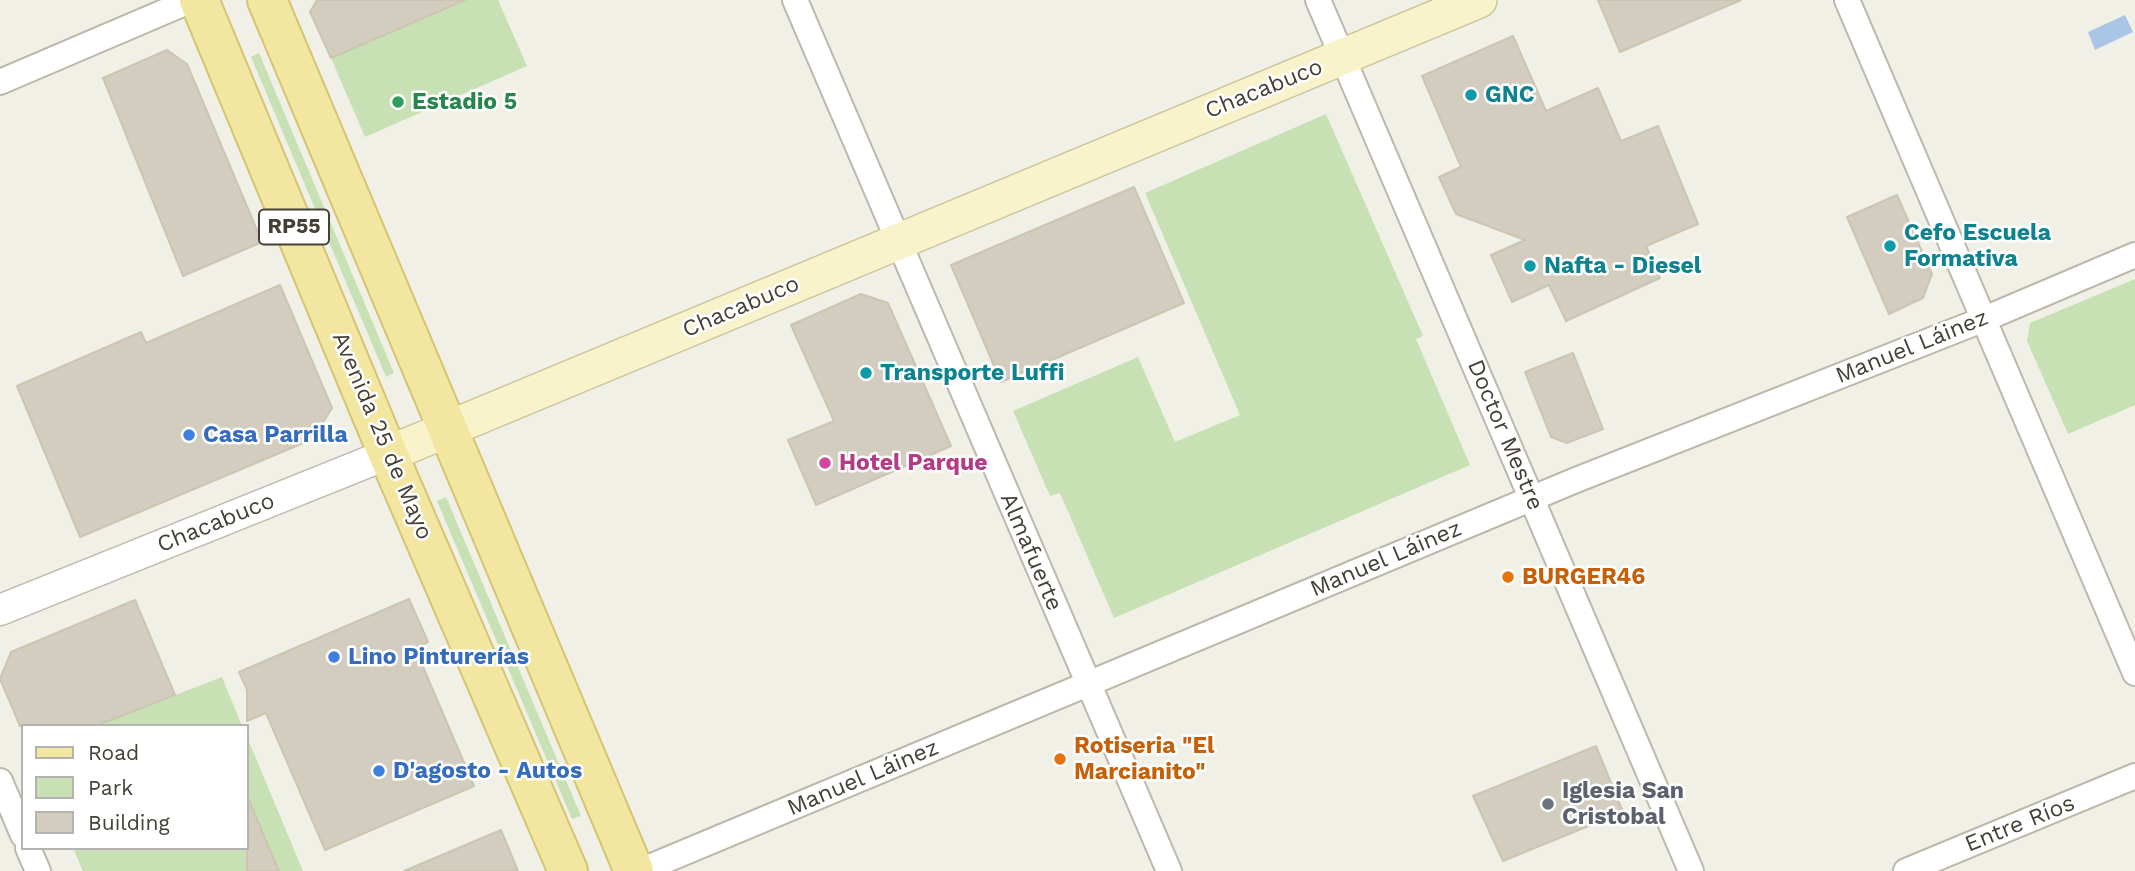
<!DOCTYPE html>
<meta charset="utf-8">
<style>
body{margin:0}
#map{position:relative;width:2135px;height:871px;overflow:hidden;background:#f1f0e7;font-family:"Work Sans",sans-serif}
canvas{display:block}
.legend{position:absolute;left:21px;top:724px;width:228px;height:126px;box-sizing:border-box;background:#fff;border:2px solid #b4b3af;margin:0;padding:9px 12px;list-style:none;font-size:21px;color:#444037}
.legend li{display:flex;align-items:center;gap:14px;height:35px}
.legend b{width:35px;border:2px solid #b4b3af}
</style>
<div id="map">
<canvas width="2135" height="871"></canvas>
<ul class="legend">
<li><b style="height:9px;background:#f2e6a0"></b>Road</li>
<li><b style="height:19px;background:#c7e1b5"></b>Park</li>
<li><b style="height:19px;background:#d2cdbe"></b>Building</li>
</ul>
</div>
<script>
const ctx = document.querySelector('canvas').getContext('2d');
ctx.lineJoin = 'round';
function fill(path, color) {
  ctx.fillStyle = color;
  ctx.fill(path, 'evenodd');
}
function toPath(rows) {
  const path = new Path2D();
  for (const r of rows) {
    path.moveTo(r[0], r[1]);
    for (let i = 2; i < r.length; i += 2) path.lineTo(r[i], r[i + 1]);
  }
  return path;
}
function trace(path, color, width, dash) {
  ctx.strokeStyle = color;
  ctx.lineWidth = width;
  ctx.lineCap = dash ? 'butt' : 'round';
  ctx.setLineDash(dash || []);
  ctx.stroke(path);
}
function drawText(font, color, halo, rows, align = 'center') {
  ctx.font = font + ' "Work Sans",sans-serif';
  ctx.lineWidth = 5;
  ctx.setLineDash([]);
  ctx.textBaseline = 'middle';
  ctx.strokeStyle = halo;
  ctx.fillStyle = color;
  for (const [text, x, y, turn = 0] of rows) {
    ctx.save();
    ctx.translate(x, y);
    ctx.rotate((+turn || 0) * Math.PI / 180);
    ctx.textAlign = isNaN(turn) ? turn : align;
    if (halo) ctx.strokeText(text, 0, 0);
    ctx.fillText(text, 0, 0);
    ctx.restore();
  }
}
fill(toPath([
 [465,0,498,0,527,66,365,137,331,58],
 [259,53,394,373,386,377,251,57],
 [1326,114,1423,336,1416,339,1470,465,1114,618,1060,493,1050,496,1013,411,1138,357,1175,442,1240,415,1145,193],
 [2135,279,2135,405,2068,434,2027,341,2030,323],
 [446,497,581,816,572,819,437,501],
 [222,677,242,726,95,726],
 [247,737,303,871,83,871,73,848,247,848]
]), '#c7e1b5');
fill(toPath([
 [2125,15,2133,32,2095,50,2088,32]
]), '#aac6e7');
const building = toPath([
 [317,0,465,0,331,58,310,12,317,0],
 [1598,0,1741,0,1620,52,1598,0],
 [1513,36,1546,111,1598,88,1621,141,1658,126,1698,224,1646,246,1660,278,1566,321,1549,285,1512,302,1491,255,1525,240,1456,214,1439,177,1461,167,1422,76,1513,36],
 [167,50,187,64,262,242,183,276,103,78,167,50],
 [1134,187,1184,303,1001,382,951,265,1134,187],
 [1897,195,1932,274,1923,298,1889,314,1847,217,1897,195],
 [280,285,332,408,313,439,80,537,17,386,141,332,146,343,280,285],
 [861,294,888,303,951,446,816,505,788,440,834,421,791,325,861,294],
 [1573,353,1603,429,1567,443,1551,437,1525,372,1573,353],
 [409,599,428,642,415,648,474,786,325,850,266,713,247,721,247,690,239,672,409,599],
 [135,600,175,695,95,726,20,726,0,679,11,652,135,600],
 [1596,746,1623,812,1503,861,1473,796,1596,746],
 [247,796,279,871,247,871,247,796],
 [501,830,518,871,404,871,501,830]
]);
fill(building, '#d2cdbe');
trace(building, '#ccc5b2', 2);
const minor = toPath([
 [795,0,1169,871],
 [1318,0,1691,871],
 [1847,0,2135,673],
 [0,82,192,0],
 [0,781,23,835],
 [28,848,38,871],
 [640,871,1576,480,1982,320,2135,255],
 [1906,871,2135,776]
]);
const tertiary = toPath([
 [0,610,388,454]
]);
const secondary = toPath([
 [388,454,1479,0]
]);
const primary = toPath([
 [199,0,388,454,568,871],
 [267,0,634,871]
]);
trace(minor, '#bcb8ab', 28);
trace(tertiary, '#bcb8ab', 33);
trace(secondary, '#ccc59c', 38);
trace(primary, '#d5c572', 42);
trace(minor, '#fff', 24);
trace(tertiary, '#fff', 30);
trace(secondary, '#f8f3cb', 35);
trace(primary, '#f2e6a0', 38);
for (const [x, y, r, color] of [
 [1471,95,7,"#0f9aa8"],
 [398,102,7,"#2e9e5b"],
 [1890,246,7,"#0f9aa8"],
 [1530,266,7,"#0f9aa8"],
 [866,373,7,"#0f9aa8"],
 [189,435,7,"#3f7fe0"],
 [825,463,7,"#d1479c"],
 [1508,577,7,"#e8710a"],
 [334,657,7,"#3f7fe0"],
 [1060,759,7,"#e8710a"],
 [379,771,7,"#3f7fe0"],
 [1548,804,7,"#6b7280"]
]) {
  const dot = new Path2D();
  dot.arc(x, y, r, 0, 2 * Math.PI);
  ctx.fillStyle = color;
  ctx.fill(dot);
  trace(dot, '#fff', 2.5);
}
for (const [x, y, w] of [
 [294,227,70]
]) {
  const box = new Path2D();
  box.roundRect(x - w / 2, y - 17.5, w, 35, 5);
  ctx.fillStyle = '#fff';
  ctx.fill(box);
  trace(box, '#444037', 2);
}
drawText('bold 21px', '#444037', null, [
 ["RP55",294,227]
]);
drawText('23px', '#444037', '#fff', [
 ["Chacabuco",1264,89,-22],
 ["Chacabuco",741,307,-23],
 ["Manuel Láinez",1912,347,-22],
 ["Doctor Mestre",1505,435,67],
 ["Avenida 25 de Mayo",382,436,67],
 ["Chacabuco",216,523,-22],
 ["Almafuerte",1031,552,67],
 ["Manuel Láinez",1386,559,-23],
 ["Manuel Láinez",863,778,-23],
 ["Entre Ríos",2020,824,-22]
]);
drawText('bold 23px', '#0d838f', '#fff', [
 ["GNC",1485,95],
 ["Cefo Escuela",1904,233],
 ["Formativa",1904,259],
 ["Nafta - Diesel",1544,266],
 ["Transporte Luffi",880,373]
], 'left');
drawText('bold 23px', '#27864d', '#fff', [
 ["Estadio 5",412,102]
], 'left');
drawText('bold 23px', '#366cbe', '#fff', [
 ["Casa Parrilla",203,435],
 ["Lino Pinturerías",348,657],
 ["D'agosto - Autos",393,771]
], 'left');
drawText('bold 23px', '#b23c85', '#fff', [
 ["Hotel Parque",839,463]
], 'left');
drawText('bold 23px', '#c56008', '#fff', [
 ["BURGER46",1522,577],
 ["Rotiseria \"El",1074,746],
 ["Marcianito\"",1074,772]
], 'left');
drawText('bold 23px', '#5b616d', '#fff', [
 ["Iglesia San",1562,791],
 ["Cristobal",1562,817]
], 'left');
</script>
